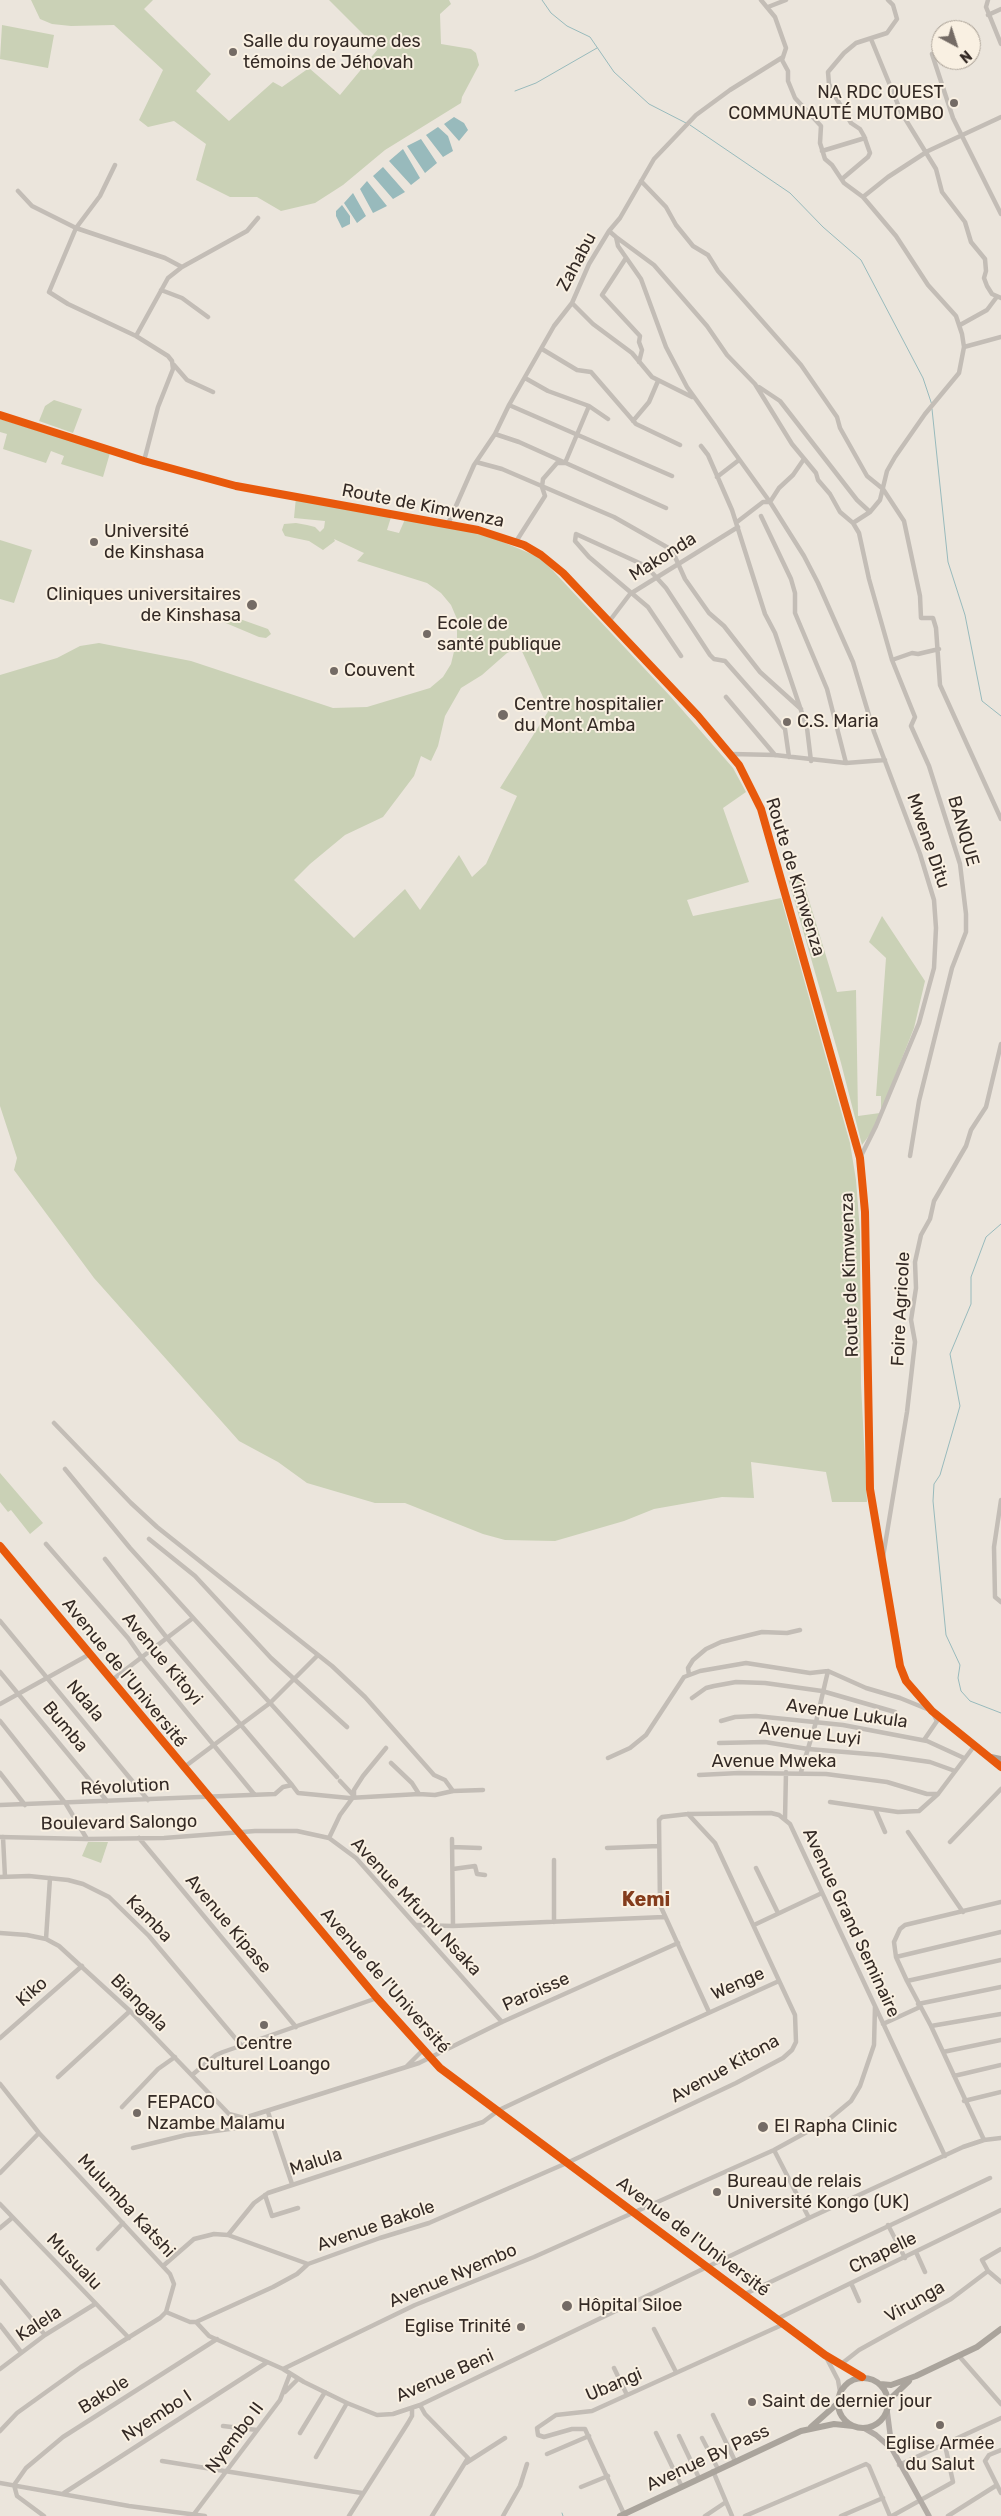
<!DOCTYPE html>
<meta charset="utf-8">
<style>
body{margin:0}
#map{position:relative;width:1001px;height:2516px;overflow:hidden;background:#ebe5dc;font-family:Rubik,sans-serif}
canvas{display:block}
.north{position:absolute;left:931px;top:20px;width:50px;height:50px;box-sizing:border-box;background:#f9f0e2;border:1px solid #aaa196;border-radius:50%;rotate:140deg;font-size:14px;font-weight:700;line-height:20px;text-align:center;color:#342a25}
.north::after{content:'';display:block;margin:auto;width:18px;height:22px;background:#746b65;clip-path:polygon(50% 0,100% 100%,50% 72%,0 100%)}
</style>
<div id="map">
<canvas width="1001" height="2516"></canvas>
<div class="north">N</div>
</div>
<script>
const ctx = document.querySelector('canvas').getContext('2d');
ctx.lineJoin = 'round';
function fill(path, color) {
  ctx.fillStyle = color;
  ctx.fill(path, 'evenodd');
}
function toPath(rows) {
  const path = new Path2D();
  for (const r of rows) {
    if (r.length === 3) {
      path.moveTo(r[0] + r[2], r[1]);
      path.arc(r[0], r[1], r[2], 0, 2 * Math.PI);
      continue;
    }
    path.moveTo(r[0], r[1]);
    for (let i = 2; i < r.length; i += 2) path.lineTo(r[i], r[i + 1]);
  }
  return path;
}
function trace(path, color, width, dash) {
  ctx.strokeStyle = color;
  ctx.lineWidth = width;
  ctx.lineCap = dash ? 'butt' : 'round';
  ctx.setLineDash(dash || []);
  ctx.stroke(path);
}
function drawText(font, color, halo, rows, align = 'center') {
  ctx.font = font + ' Rubik,sans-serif';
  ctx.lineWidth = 4;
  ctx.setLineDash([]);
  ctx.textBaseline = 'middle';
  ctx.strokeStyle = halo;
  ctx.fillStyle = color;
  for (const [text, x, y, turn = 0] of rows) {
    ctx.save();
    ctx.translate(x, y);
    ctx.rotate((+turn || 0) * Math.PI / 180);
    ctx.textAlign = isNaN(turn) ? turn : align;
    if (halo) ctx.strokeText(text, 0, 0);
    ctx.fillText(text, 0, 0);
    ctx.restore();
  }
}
fill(toPath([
 [31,0,153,0,144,9,211,74,196,91,229,121,273,82,282,87,309,68,340,95,378,49,329,0,449,0,451,4,440,14,441,44,471,49,476,53,479,65,462,97,461,103,385,150,343,185,315,203,281,211,257,197,230,197,196,180,206,144,174,121,148,127,139,120,163,70,114,25,71,26,52,24,40,19],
 [2,25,54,35,48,68,0,59],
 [54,400,82,409,73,433,39,421,45,406],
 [0,419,110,453,103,477,61,464,64,456,51,451,46,463,3,449,7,434,0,432],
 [296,497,392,514,387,530,399,533,406,517,479,532,541,558,671,697,733,768,746,792,723,808,749,882,687,900,693,916,781,898,850,1143,856,1180,860,1232,861,1384,867,1502,832,1502,826,1472,751,1462,754,1498,722,1497,654,1509,624,1521,555,1541,505,1540,483,1534,405,1503,375,1503,307,1483,278,1462,239,1441,94,1278,14,1170,17,1158,0,1106,0,675,57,658,80,646,99,643,191,661,333,708,367,707,430,688,443,677,451,664,457,639,457,619,451,605,441,593,427,583,357,561,364,553,334,539,335,541,323,550,309,541,285,536,282,530,284,524,296,523,307,525,315,527,320,532,324,528,325,521,294,518],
 [520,647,549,710,500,788,517,796,486,864,472,877,459,855,420,910,405,889,354,938,294,880,310,864,345,835,383,817,414,776,421,756,431,761,438,746,445,716,461,688,482,675,507,653],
 [0,540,32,550,14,603,0,599],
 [237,618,268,629,271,634,266,638,259,637,221,621],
 [801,874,837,992,856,990,858,1116,880,1113,881,1110,881,1096,876,1096,886,958,869,942,882,916,925,981,914,1028,874,1129,862,1145,841,1063,788,878],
 [0,1473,43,1523,30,1534,11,1510,8,1512,0,1502],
 [88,1842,108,1842,101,1863,82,1856]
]), '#cad1b6');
fill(toPath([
 [454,117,464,123,468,130,459,141,444,124],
 [438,127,448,136,453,151,443,157,426,135],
 [421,139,437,163,425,173,407,146],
 [403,149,420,178,411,185,389,161],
 [383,167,405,192,393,199,373,176],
 [367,181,387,206,373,213,360,189],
 [353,193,366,216,357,223,344,203],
 [342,205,350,216,350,224,342,228,336,216,336,211]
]), '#98babc');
trace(toPath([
 [542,0,551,13,567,26,590,37,614,72,649,104,686,123],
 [515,91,536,83,597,48],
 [690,125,790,193,823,227,861,260,923,378,932,405],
 [932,409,948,562,965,615,982,701,1001,716],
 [1001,1224,986,1237,971,1277,971,1304,950,1354,960,1406,940,1475,934,1484,933,1501,946,1635,960,1665,958,1678,961,1691,970,1701,1001,1713],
 [562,2513,563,2516]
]), '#98babc', 1);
trace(toPath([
 [761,0,775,17,786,48,782,60,788,71,788,81,795,98,821,126,820,143,825,159,832,165,844,183,863,197,896,236,928,285,956,316,962,334,964,347,959,373,925,414,895,457,887,471,880,500,870,512,853,523],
 [988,0,986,7,1001,44],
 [768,7,786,0],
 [988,15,1001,9],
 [871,39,901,112,936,169,942,192,965,222,971,242,985,259,986,271,984,278,987,286,992,294,1001,298],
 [932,54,953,118,1001,214],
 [822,151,865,138],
 [115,165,100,196,76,228,49,292,68,304,136,336,168,356,172,361,173,369,158,407,144,461],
 [842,179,868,157,870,153,864,136,860,129,851,123,835,96,829,84,828,72,844,53,856,43,887,33,897,19,893,5,888,0],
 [641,181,666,207,676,225,693,246,708,255,718,271,801,365,837,417,840,428,867,476,883,489,904,521,920,596,921,618,933,618,936,628,940,685,1001,819],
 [18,191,32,206,76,228,165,258,182,267],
 [863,197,888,177,928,151,1001,117],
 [609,231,616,237,618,246,641,279,666,347,687,387,770,502,804,556,818,583,853,662,874,732,920,854,934,900,936,928,934,968,919,1023,876,1126,860,1158],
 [616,237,654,265,707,326,727,355,755,384,792,444,816,473,818,480,830,494,840,512,853,523,859,533,869,579,892,660,915,717,911,726,929,766,960,864,966,914,966,932,952,968,919,1101,910,1156],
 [626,258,602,295,640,336,639,342,642,350,639,362],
 [161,290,182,298,208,317],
 [572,303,593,324,632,353,652,377,692,397],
 [960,325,987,310,996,298],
 [136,336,168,278,182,267,247,231,258,218],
 [964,347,1001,337],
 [542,349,577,370,591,372,636,424,680,445],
 [174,365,187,380,213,392],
 [525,378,548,391,589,406,608,419],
 [759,387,780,401,857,500,870,512],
 [509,405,672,476],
 [0,415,144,461,236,486,478,530,524,545,541,555,563,573,698,716,739,765,761,809,860,1158,865,1212,870,1489,900,1666,906,1681,932,1711,1001,1767],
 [633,421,649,402,658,381],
 [495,434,519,442,666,508],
 [701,446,708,455,732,510,765,614,775,633,807,728,811,761],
 [476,462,502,469,614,517,672,550,685,579,709,613,724,626,760,672,801,709],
 [717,477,739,460],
 [761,516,791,579,795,593,795,613,827,689,846,763],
 [737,522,763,502,770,502,779,488,793,475,804,459],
 [448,524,474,465,495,434,509,405,554,326,572,303,589,264,609,231,620,218,654,159,696,115,730,90,783,57],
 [517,540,545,496,542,487,543,479,557,463,565,463,589,406],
 [611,619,630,594,738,527],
 [681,656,648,607,589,557,575,541,576,534,646,566,666,588,710,655,714,659,725,661,785,729,789,757],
 [892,660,912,653,918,654,939,649],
 [726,697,775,755],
 [732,754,775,755,846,763,885,760],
 [54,1423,131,1503,157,1527,332,1666,365,1697,434,1775,445,1780,453,1791],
 [65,1469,130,1548,337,1777],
 [1001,1500,994,1547,995,1597,1001,1602],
 [149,1539,195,1576,271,1658,347,1727],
 [46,1544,128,1638,142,1658,254,1794],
 [0,1546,377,1998,440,2068,825,2355,862,2377],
 [883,1557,907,1412,915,1342,911,1320,916,1288,915,1262,921,1235,930,1219,934,1201,966,1146,971,1130,986,1107,1001,1044],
 [105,1559,167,1638,292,1785],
 [0,1621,148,1800],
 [0,1672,107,1801],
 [689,1675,688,1668,693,1660,706,1649,721,1642,762,1632,787,1633,800,1630],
 [112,1680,193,1618],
 [692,1698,706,1688,714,1686,736,1682,765,1683,822,1691,895,1712],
 [0,1704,90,1654],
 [0,1721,66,1804,87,1839],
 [721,1721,735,1717,756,1716,843,1725,927,1741,964,1758],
 [719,1743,765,1742,808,1749,881,1755,930,1762,955,1771],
 [608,1758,630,1748,646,1735,684,1677,700,1671,746,1663,810,1673,828,1671,866,1688,900,1698,932,1711,937,1721,924,1740],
 [391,1763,412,1783,419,1794],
 [183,1768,270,1703,317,1656],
 [801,1772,816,1722,828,1671],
 [0,1773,25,1805],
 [699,1775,739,1773,826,1774,887,1782,927,1794,938,1794],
 [340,1781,354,1796],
 [830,1802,898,1812,919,1811,938,1794,975,1745],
 [0,1805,275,1794,283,1787,292,1785,298,1793,349,1798,419,1794,435,1795,453,1791,483,1790],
 [875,1809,885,1832],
 [785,1819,786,1772],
 [908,1832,963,1912],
 [0,1837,87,1839,164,1838,255,1831,297,1831,329,1838,356,1858,502,2022],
 [3,1837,5,1877],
 [139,1838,296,2027],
 [329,1838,340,1815,354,1796,354,1790,363,1776,386,1748],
 [452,1839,453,1926],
 [950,1842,1001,1789],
 [452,1847,480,1848],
 [607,1848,659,1846],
 [554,1860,554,1922],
 [756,1868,778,1913],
 [453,1869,475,1866,477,1874,485,1875],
 [0,1877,29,1876,68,1880,83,1884,109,1897,149,1936,241,2045],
 [417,1925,453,1926,664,1917],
 [754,1925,822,1893],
 [0,1933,27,1935,46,1939,59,1946,130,2011,229,2114,244,2118,419,2063,502,2022,678,1943],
 [46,1939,50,1878],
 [896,1957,1001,1932],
 [907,1981,1001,1960],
 [918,2004,1001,1987],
 [709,2012,660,1905,659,1820,662,1817,688,1814,771,1813,779,1815,790,1824,945,2156],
 [883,2024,920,2007],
 [931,2026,1001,2014],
 [0,2038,82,1966],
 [943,2052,1001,2040],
 [407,2066,423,2050],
 [192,2075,216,2055,223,2052,377,1998],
 [954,2076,1001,2065],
 [58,2077,130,2011],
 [0,2084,39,2133,170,2274,174,2284,166,2312,160,2318,81,2367,17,2413,0,2431],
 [964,2101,1001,2092],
 [122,2107,158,2069,175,2057],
 [268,2112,292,2184],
 [984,2140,931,2026,907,1981,896,1957,894,1942,900,1929,905,1925,1001,1902],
 [133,2148,186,2135,244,2127,270,2119],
 [774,2150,809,2218],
 [0,2173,39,2133],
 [265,2195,272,2216,298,2208],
 [0,2204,129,2338],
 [888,2225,905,2258],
 [0,2228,12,2218],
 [228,2235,308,2264],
 [98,2249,123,2223],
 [916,2252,925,2272],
 [163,2266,194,2239,214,2234,228,2235,254,2203,268,2193,483,2122,499,2110,605,2060,779,1981],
 [988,2271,982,2260,1001,2249],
 [0,2281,45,2335],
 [851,2283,859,2301],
 [745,2294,990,2178],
 [166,2312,190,2322,196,2322,209,2336,283,2369,304,2382,347,2403,377,2415,393,2414,420,2405,809,2218,963,2147,984,2140,1001,2138],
 [777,2319,1001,2210],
 [196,2322,273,2287,297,2274,308,2264,380,2238,429,2223,569,2162,736,2083,783,2058,792,2050,796,2042,795,2015,715,1843,688,1814],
 [0,2325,21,2352],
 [654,2329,676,2372],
 [959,2356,1001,2404],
 [826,2357,838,2380,840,2392],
 [840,2365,859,2350,951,2299,988,2271,1001,2282],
 [614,2368,627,2395],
 [0,2369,45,2335,95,2304],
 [283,2369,415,2305,534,2257,774,2150,827,2121,851,2101,860,2086,874,2045,875,2006],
 [285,2392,298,2379],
 [420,2405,425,2414,468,2458,432,2516],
 [713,2415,735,2461],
 [223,2426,257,2430],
 [300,2433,325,2392],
 [656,2433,682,2487],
 [679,2436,699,2478],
 [702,2438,718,2469],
 [547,2454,589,2436],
 [316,2457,347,2403],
 [162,2461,362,2493],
 [466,2463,505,2438],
 [899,2465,1001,2418],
 [713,2471,732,2516],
 [0,2483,129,2506,205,2516],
 [997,2485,1001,2493],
 [581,2487,608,2476],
 [64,2493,266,2363],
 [194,2514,280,2400,290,2374],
 [624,2514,585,2429,572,2429,544,2437,538,2435,537,2428,556,2415,592,2411,784,2324],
 [44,2516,17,2496,14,2485,26,2468,63,2437,217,2339],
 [349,2516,408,2423,412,2416,412,2408],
 [503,2516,520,2486,527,2464],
 [705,2516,726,2502],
 [745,2516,866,2464,869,2466,890,2516],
 [841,2516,883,2498],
 [892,2516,953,2482,945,2445],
 [948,2516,997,2485,985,2461,989,2455,1001,2450]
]), '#c3bdb6', 4.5);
trace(toPath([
 [887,2410,892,2449,929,2516],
 [864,2428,876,2435,892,2449]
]), '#b2aba5', 5.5);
trace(toPath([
 [991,1757,1001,1759],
 [863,2403,25],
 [880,2384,891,2385,916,2376,977,2347,1001,2329],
 [888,2401,909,2381],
 [811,2427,838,2403],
 [620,2516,801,2431,834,2424,853,2426]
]), '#aaa49c', 6);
trace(toPath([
 [0,415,144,461,236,486,478,530,524,545,541,555,563,573,698,716,739,765,761,809,860,1158,865,1212,870,1489,900,1666,906,1681,932,1711,1001,1767],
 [0,1546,377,1998,440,2068,825,2355,862,2377]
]), '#e8590c', 8);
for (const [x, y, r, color] of [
 [233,52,5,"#746b65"],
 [954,103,5,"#746b65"],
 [94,542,5,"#746b65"],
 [252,605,6,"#746b65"],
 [427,634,5,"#746b65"],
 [334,671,5,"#746b65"],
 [503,715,6,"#746b65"],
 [787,722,5,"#746b65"],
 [264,2025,5,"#746b65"],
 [137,2113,5,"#746b65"],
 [763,2127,6,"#746b65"],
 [717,2192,5,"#746b65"],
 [567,2306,6,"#746b65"],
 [521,2327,5,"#746b65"],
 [752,2402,5,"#746b65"],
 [940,2425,5,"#746b65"]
]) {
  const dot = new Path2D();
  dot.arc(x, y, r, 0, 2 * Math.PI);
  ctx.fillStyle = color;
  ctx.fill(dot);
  trace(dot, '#f9f0e2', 2);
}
drawText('18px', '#342a25', '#f9f0e2', [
 ["Salle du royaume des",243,42],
 ["témoins de Jéhovah",243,63],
 ["NA RDC OUEST",944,93,"right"],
 ["COMMUNAUTÉ MUTOMBO",944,114,"right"],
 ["Université",104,532],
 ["de Kinshasa",104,553],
 ["Cliniques universitaires",241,595,"right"],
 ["de Kinshasa",241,616,"right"],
 ["Ecole de",437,624],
 ["santé publique",437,645],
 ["Couvent",344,671],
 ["Centre hospitalier",514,705],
 ["du Mont Amba",514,726],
 ["C.S. Maria",797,722],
 ["Centre",264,2044,"center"],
 ["Culturel Loango",264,2065,"center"],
 ["FEPACO",147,2103],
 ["Nzambe Malamu",147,2124],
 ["El Rapha Clinic",774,2127],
 ["Bureau de relais",727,2182],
 ["Université Kongo (UK)",727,2203],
 ["Hôpital Siloe",578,2306],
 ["Eglise Trinité",511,2327,"right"],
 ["Saint de dernier jour",762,2402],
 ["Eglise Armée",940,2444,"center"],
 ["du Salut",940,2465,"center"]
], 'left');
drawText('18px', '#342a25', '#f9f0e2', [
 ["Zahabu",577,262,-62],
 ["Route de Kimwenza",423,506,11],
 ["Makonda",663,557,-32],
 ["BANQUE",963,831,74],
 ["Mwene Ditu",928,841,71],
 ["Route de Kimwenza",795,877,73],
 ["Route de Kimwenza",850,1275,-92],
 ["Foire Agricole",901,1309,-87],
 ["Avenue Kitoyi",162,1659,50],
 ["Avenue de l'Université",124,1673,51],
 ["Ndala",85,1701,50],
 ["Avenue Lukula",847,1714,8],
 ["Bumba",65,1727,50],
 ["Avenue Luyi",810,1734,6],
 ["Avenue Mweka",774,1762],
 ["Révolution",125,1787,-3],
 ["Boulevard Salongo",119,1823,-1],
 ["Avenue Mfumu Nsaka",416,1907,47],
 ["Kamba",149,1919,46],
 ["Avenue Grand Seminaire",851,1923,65],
 ["Avenue Kipase",228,1924,50],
 ["Avenue de l'Université",385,1981,49],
 ["Wenge",738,1984,-24],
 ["Kiko",32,1992,-41],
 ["Paroisse",536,1992,-24],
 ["Biangala",139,2003,45],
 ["Avenue Kitona",725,2069,-29],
 ["Malula",316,2162,-18],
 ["Mulumba Katshi",126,2206,47],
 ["Avenue Bakole",376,2226,-19],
 ["Avenue de l'Université",693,2237,37],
 ["Chapelle",883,2253,-26],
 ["Musualu",74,2262,46],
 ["Avenue Nyembo",453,2276,-23],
 ["Virunga",915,2302,-30],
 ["Kalela",39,2324,-33],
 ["Avenue Beni",445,2376,-24],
 ["Ubangi",614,2385,-23],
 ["Bakole",104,2395,-32],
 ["Nyembo I",157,2416,-33],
 ["Nyembo II",235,2438,-53],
 ["Avenue By Pass",708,2458,-25]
]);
drawText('bold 20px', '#843c1c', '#f9f0e2', [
 ["Kemi",646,1900]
]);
</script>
